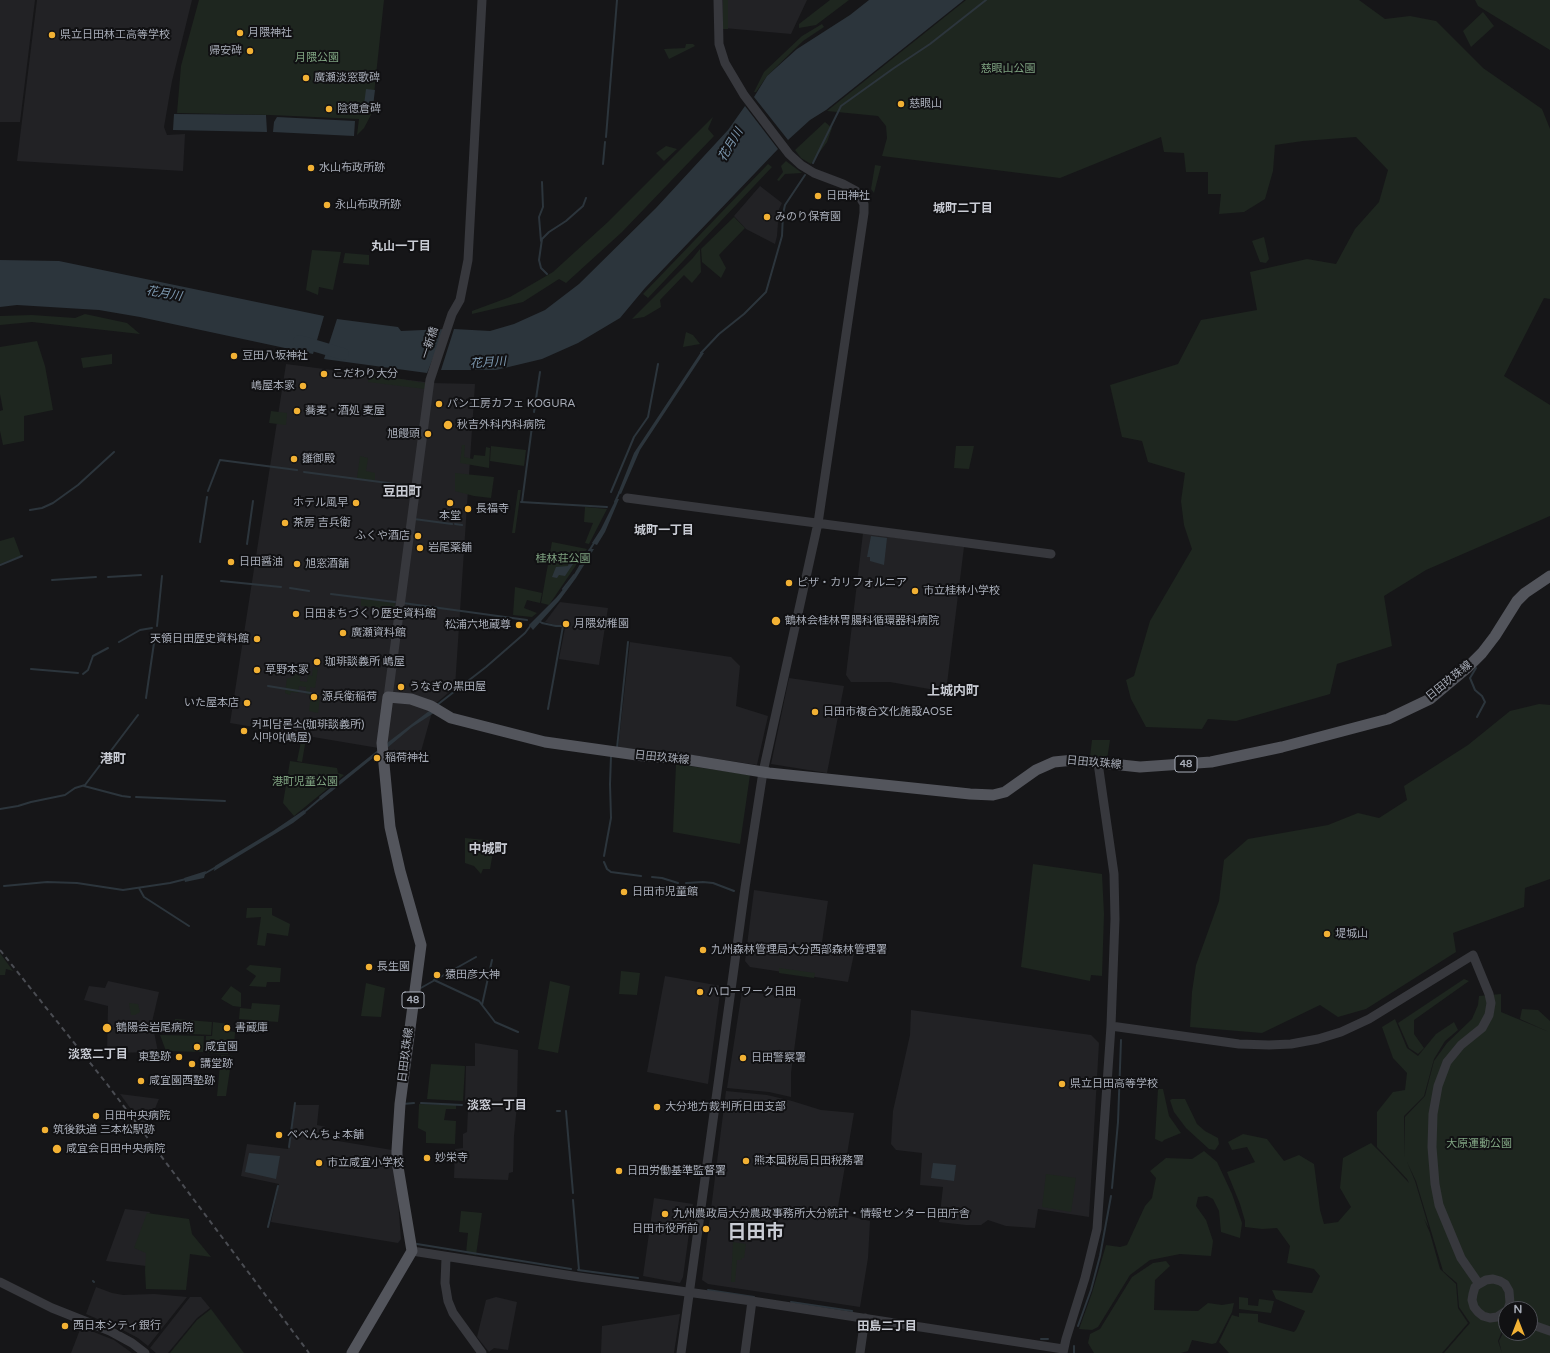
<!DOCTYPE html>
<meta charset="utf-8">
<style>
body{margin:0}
#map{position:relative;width:1550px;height:1353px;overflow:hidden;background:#161618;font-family:"Varela Round",sans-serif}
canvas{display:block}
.north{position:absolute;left:1498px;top:1301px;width:40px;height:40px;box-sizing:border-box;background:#111113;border:1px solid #4d4f55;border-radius:50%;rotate:0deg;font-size:11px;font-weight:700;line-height:16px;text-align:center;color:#a8adb8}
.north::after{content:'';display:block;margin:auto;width:14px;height:18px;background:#f2b134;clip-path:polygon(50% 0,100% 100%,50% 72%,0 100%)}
</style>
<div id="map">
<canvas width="1550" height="1353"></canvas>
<div class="north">N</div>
</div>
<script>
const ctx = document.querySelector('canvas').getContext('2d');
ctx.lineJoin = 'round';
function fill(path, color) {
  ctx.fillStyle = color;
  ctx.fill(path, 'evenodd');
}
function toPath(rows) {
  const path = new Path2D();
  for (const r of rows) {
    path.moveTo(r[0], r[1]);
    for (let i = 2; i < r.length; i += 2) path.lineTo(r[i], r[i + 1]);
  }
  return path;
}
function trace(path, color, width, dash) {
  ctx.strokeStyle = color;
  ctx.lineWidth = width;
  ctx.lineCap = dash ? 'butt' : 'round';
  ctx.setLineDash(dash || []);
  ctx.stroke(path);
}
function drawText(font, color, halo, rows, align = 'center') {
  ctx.font = font + ' "Varela Round","Noto Sans JP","Noto Sans KR",sans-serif';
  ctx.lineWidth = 4;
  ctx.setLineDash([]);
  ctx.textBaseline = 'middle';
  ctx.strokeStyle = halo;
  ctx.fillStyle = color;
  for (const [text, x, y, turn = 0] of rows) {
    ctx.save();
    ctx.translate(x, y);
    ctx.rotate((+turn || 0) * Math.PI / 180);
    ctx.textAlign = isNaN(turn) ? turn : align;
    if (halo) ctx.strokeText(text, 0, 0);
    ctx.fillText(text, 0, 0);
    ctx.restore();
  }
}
fill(toPath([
 [0,0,35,0,20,122,0,122],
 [37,0,192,0,172,81,164,127,167,135,185,134,183,171,17,161],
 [724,0,807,0,791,34,724,28],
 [760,186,782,203,779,209,777,236,775,244,746,229,734,216],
 [286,364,432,383,475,384,455,687,434,705,420,755,230,723],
 [863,533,964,547,946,692,890,682,851,682,846,675],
 [560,602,608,608,599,665,559,659,565,628,545,622],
 [630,642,731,657,740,666,736,706,768,716,757,765,666,751,618,748],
 [789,678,844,686,827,773,771,764],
 [754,890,828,901,821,949,854,954,848,982,750,967,745,961],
 [665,976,721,986,708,1084,647,1072],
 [108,981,159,992,152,1022,158,1052,107,1053,108,1006,84,1000,89,986,105,988],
 [742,991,801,999,791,1073,791,1097,769,1092,727,1088],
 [911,1010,1091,1035,1099,1043,1089,1217,1038,1209,1035,1228,1006,1226,988,1220,981,1225,966,1225,939,1222,943,1187,920,1185,922,1153,896,1150,891,1144,893,1111,910,1035],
 [475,1043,518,1050,517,1105,514,1136,513,1172,509,1173,508,1180,454,1178,455,1149,463,1148,463,1134,467,1132,468,1109,465,1100,466,1066,475,1066],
 [726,1091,767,1095,792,1101,821,1110,854,1113,837,1213,870,1221,868,1258,860,1307,708,1284,702,1280],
 [120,1094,159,1099,146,1130],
 [295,1105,319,1105,317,1125,326,1127,326,1139,392,1150,398,1200,401,1239,398,1243,271,1222,279,1184,241,1176,247,1144,288,1149,293,1124],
 [654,1198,693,1204,683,1277,680,1283,643,1276],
 [125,1209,150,1212,136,1248,147,1252,146,1266,106,1261],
 [96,1287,112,1293,123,1295,154,1294,187,1297,148,1346,138,1338,121,1329,86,1314],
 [190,1297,201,1297,210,1308,197,1318,168,1353,156,1353,150,1348],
 [496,1297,517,1302,508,1350,494,1348,489,1352,477,1337,486,1300],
 [680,1314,674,1353,601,1353,602,1326],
 [81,1327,114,1340,132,1353,71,1353]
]), '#222225');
fill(toPath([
 [199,0,384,0,372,113,364,128,357,135,359,119,270,115,177,113,181,66],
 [723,0,728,0,728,29,723,29],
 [830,0,849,0,816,25,799,28,799,24],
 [966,0,1359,0,1385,19,1410,16,1436,21,1483,68,1542,109,1550,129,1550,299,1544,298,1504,376,1550,405,1550,516,1426,570,1384,596,1392,646,1337,664,1330,694,1236,721,1208,719,1202,729,1146,727,1131,699,1126,680,1134,676,1150,621,1192,549,1184,525,1181,501,1185,473,1148,462,1142,441,1122,437,1110,385,1178,364,1201,320,1257,310,1250,272,1307,259,1336,264,1355,229,1379,202,1388,170,1356,137,1303,141,1275,145,1273,171,1265,199,1244,212,1219,214,1221,194,1208,194,1208,172,1186,172,1184,153,1164,152,1161,137,1060,178,882,156,887,138,886,126,878,116,827,111],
 [1475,0,1550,0,1550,50,1478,6],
 [1483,12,1494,26,1471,47,1463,31],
 [822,24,824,27,803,41,767,76,756,92,754,92,764,72,802,36],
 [686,44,693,44,695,46,669,59,664,49,685,48],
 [713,117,708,129,714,136,622,232,566,283,559,279,523,302,472,314,472,311,510,297,553,272,609,221],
 [825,122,832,128,827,142,811,164,801,158,795,150],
 [666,146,677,149,664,161,656,153],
 [786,161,802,173,785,174,779,181,777,180,783,172,781,166],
 [768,164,772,167,648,298,643,294],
 [875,165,881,166,874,193,871,189],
 [734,217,745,228,719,255,726,268,721,278,702,262,701,249],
 [1264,237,1269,259,1266,263,1260,262,1252,241],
 [700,249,701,272,692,283,684,275,660,300,661,307,644,317,632,319,692,259],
 [312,250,341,252,333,290,319,287,318,295,306,290],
 [345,253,369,255,369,265,343,263],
 [85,314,127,323,140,334,32,322,0,325,0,316,32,315,75,318],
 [686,332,693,335,700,344,683,347],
 [37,341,45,366,53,410,24,416,24,441,3,445,0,431,0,411,3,410,0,394,0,347],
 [112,354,112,364,83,368,81,358],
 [369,374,425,383,425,389,368,382],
 [271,411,287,413,286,425,269,423],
 [462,445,465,445,464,457,473,459,474,455,485,456,486,447,490,448,489,468,460,463],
 [491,446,526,450,524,466,490,461],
 [956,446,974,446,969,469,954,468],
 [360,456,368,458,366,471,375,473,375,481,357,478],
 [455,473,494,477,491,498,474,496,455,491],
 [518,490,521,490,515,533,512,533],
 [585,507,607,509,589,544,585,543,593,523,584,522],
 [14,537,21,556,0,564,0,541],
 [552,542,587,549,549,605,541,603],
 [515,587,542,593,540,603,527,600,524,608,537,613,532,617,513,615],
 [361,599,395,603,394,610,361,606],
 [313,667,318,668,315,688,310,687,310,695,306,694,306,687,299,686,298,693,291,692,290,695,285,693,287,678,292,678,294,673,291,672,292,668,301,669,300,681,307,682,308,675,312,676],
 [311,694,320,696,318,713,309,711],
 [1539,704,1550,705,1550,879,1525,888,1524,907,1453,933,1456,952,1366,1009,1338,1017,1320,1005,1262,1033,1190,1027,1192,992,1196,965,1219,901,1224,860,1248,839,1328,825,1358,813,1379,818,1407,800,1404,786,1468,745,1510,711],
 [303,732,307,733,302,762,297,761],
 [1092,740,1110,740,1107,760,1090,757],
 [290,761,337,768,338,773,344,775,294,816,283,803],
 [676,764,750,775,740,844,673,832],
 [465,838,495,841,490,869,483,869,481,874,474,866,465,863],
 [1033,864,1102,874,1104,914,1102,976,1091,975,1090,981,1021,967],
 [247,908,272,908,272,915,290,924,288,936,267,933,265,946,257,945,261,917,246,918],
 [0,953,13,971,6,969,5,975,0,975],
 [250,965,281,968,280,982,267,982,266,987,249,986,256,976,246,969],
 [779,968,815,973,814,978,779,973],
 [621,971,640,973,637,995,619,994],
 [1464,979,1469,981,1414,1020,1414,1034,1424,1048,1418,1054,1409,1048,1398,1023],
 [550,981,570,986,558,1053,538,1049],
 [366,983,385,988,381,1017,361,1016],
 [231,986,241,993,241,1007,233,1006,221,999],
 [1501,994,1501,1012,1549,1032,1520,1019,1522,1009,1538,1010,1550,1021,1550,1353,1502,1353,1499,1341,1506,1327,1504,1326,1498,1341,1502,1353,1444,1353,1470,1323,1459,1307,1457,1283,1443,1271,1416,1181,1407,1162,1415,1181,1429,1228,1424,1219,1430,1233,1440,1269,1456,1284,1458,1308,1468,1323,1442,1353,1229,1353,1219,1342,1232,1315,1239,1317,1239,1313,1258,1314,1258,1322,1294,1332,1296,1330,1305,1311,1276,1299,1272,1290,1312,1293,1320,1276,1314,1269,1287,1263,1290,1246,1277,1228,1262,1229,1245,1227,1245,1221,1240,1204,1227,1172,1255,1162,1247,1147,1232,1150,1228,1142,1243,1134,1267,1139,1284,1161,1299,1155,1314,1164,1320,1210,1324,1224,1338,1222,1351,1207,1340,1188,1343,1158,1371,1143,1384,1156,1409,1183,1407,1179,1377,1147,1377,1112,1393,1092,1405,1090,1407,1073,1393,1058,1382,1027,1395,1019,1407,1048,1418,1056,1436,1034,1454,1022,1458,1030,1445,1041,1434,1059,1424,1096,1404,1116,1404,1157,1405,1117,1425,1096,1434,1061,1447,1043,1472,1019,1478,1005,1479,996],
 [1506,1309,1530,1309,1530,1333,1506,1333],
 [129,1003,138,1004,140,1012,135,1015,131,1015],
 [252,1003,280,1005,278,1022,239,1019,240,1008,251,1009],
 [175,1019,212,1022,211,1035,174,1033],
 [213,1022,229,1024,228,1031,235,1032,234,1047,229,1047,228,1054,209,1053,205,1051,206,1036,212,1036],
 [160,1035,204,1036,203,1052,166,1051],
 [221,1055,232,1056,226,1096,217,1096],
 [431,1064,465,1066,463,1101,427,1099],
 [1158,1089,1163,1089,1169,1116,1181,1133,1164,1140,1162,1142,1155,1139],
 [1172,1099,1185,1099,1197,1124,1205,1131,1218,1138,1219,1144,1215,1150,1209,1149,1186,1128,1174,1112,1170,1100],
 [419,1104,456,1105,456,1109,446,1109,444,1120,456,1121,455,1144,426,1143,426,1132,418,1128],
 [1204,1151,1217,1162,1232,1194,1242,1223,1240,1238,1221,1232,1219,1211,1213,1199,1207,1196,1198,1197,1196,1206,1206,1220,1213,1241,1211,1256,1180,1254,1150,1260,1130,1275,1098,1327,1092,1330,1079,1329,1092,1293,1106,1245,1120,1247,1127,1245,1145,1206,1152,1198,1156,1178,1150,1171,1166,1158,1192,1159],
 [1046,1174,1076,1178,1071,1212,1042,1207],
 [461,1211,482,1213,476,1255,466,1253,468,1233,459,1232],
 [147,1213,189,1219,192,1234,211,1257,190,1254,186,1290,146,1289,145,1270,146,1253,134,1248],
 [733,1242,746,1244,744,1258,742,1258,741,1260,737,1260,735,1282,731,1282],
 [1166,1261,1170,1266,1155,1280,1154,1310,1198,1311,1208,1303,1222,1305,1234,1303,1232,1312,1216,1343,1212,1344,1192,1340,1188,1351,1181,1353,1094,1353,1088,1343,1090,1334,1100,1329,1132,1277,1153,1263],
 [1239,1297,1248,1298,1248,1305,1258,1306,1259,1299,1274,1301,1271,1313,1239,1309],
 [211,1309,244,1353,170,1353,197,1320]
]), '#1e261f');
fill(toPath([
 [869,0,964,0,826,110,810,120,788,140,754,97,767,76,797,49,850,15],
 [366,89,375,90,373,106,364,105],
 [745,106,778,149,645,288,620,318,578,343,542,359,496,370,441,370,454,329,490,331,514,324,545,310,579,284,656,208,728,130],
 [174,114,266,115,267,132,173,130],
 [277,117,355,121,354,136,273,132,274,122],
 [0,260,59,261,324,316,313,354,140,317,99,310,17,305,0,307],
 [337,319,398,327,401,331,445,329,427,373,324,359],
 [701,352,704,353,640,450,621,494,618,493,634,453],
 [616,499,619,499,605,532,597,545,592,543,601,529],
 [871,536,887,538,884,565,870,561,870,557,867,557],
 [589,549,594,549,576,578,559,601,533,630,529,625,556,598,570,581],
 [570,561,574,561,573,564,565,576,559,575,557,578,552,577,556,567,568,566],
 [433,708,437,711,412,727,387,748,387,743],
 [378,750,379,753,321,800,319,797],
 [304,810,306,813,293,823,214,871,215,866,273,831],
 [206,871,204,878,185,882,184,878],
 [249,1153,280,1156,276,1179,245,1172],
 [933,1163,956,1165,954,1181,931,1178]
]), '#2c353c');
trace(toPath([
 [606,137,617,0],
 [813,163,841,106,894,68,930,44,986,0],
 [603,164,605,142],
 [541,241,539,217,543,207,542,182],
 [547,274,541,268,539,260,542,239,549,232,566,221,583,206,586,198],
 [701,353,719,334,744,314,766,292,782,236,783,214,785,205,805,175],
 [534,412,540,372],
 [306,455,332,459],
 [304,472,411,486],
 [208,491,220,460,297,470],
 [611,492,634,437,648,417,658,364],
 [521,502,607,507],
 [522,502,533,419],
 [615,502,620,491],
 [30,510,42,508,53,503,78,485,114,452],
 [414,519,452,524],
 [455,524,462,525],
 [200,542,207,497],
 [247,544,253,501],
 [589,551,594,543],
 [0,565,22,556],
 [108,577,141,575],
 [52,580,96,577],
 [221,581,281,587],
 [290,588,309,591],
 [563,589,574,575],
 [331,594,395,602],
 [403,603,527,620],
 [539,621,542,623,556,626,563,626,548,709],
 [157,626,162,576],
 [119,642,140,630,152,628],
 [1476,668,1470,678,1475,690,1482,696,1485,702,1477,717],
 [31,669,78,673],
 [83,674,88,670,93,656,108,648],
 [268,686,317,694],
 [327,696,344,699],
 [146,698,155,636],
 [437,705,486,667,525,633,531,625],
 [617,748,628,642],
 [84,786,122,796,130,797],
 [136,797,225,801],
 [0,809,18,806,31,802,65,795,75,788,85,785,138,715],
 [303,813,321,798],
 [604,856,611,818,610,784,611,756],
 [604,862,607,869,611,872,641,876],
 [204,874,216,867],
 [652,877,662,878,678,883],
 [686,883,703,882,713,883,734,891],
 [4,886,47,882,77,883,123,890,170,883,186,879],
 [139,888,144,897,189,926],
 [492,960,482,1005,495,1022,518,1032],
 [434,980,479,1001,482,1005],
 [419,989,476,957],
 [421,1103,462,1105],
 [403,1104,414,1103],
 [557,1111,560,1111],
 [566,1111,573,1193],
 [289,1147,295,1103],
 [1112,1188,1118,1122,1121,1040],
 [573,1200,579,1270],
 [268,1227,278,1186],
 [417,1244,571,1269],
 [578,1270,638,1278],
 [93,1281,94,1282],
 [708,1290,754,1297],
 [791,1302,852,1311],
 [1078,1326,1091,1290,1100,1256,1111,1196],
 [1041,1339,1048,1339],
 [1074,1353,1074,1346]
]), '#2c353c', 2);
trace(toPath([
 [299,341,343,354]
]), '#2c353c', 12);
trace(toPath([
 [627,498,1051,554],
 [388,697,430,380,452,314,460,300,468,260,482,0],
 [1111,1026,1239,1044,1269,1045,1291,1044,1318,1039,1341,1032,1369,1019,1473,955,1489,994,1491,1003,1489,1015,1482,1028,1461,1045,1447,1062,1438,1086,1433,1114,1432,1147,1435,1184,1439,1205,1461,1258,1479,1284],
 [412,1251,579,1277,752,1301,1063,1349],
 [446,1258,445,1283,448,1301,453,1313,482,1353],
 [0,1282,52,1308,110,1331,132,1343,145,1353],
 [1506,1311,1497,1317,1490,1318,1483,1316,1478,1312,1474,1307,1472,1300,1473,1294,1475,1287,1479,1284,1486,1280,1493,1279,1500,1281,1505,1284,1509,1291,1510,1303,1508,1309],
 [1530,1324,1550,1331],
 [681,1353,745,888,763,772,818,523,864,213,864,204,856,191,843,184,814,173,801,165,789,154,744,95,725,63,719,44,718,0],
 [745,1353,752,1301],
 [860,1353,865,1318],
 [1063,1353,1066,1339,1085,1278,1097,1229,1111,1026,1115,919,1114,874,1098,763]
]), '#37383d', 9);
trace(toPath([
 [352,1353,412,1251,397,1161,397,1150,400,1104,421,945,400,871,390,827,382,743,388,697,411,699,431,706,451,718,545,742,644,756,677,758,769,773,970,794,993,795,1005,792,1036,770,1054,762,1074,760,1140,767,1211,762,1282,747,1388,719,1430,699,1467,668,1482,653,1495,636,1517,601,1525,593,1550,576]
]), '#53555c', 11);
trace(toPath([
 [0,950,107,1084,309,1353]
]), '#4a4c52', 2, [5, 4]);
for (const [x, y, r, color] of [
 [240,33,4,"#f2b134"],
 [52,35,4,"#f2b134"],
 [250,51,4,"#f2b134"],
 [306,78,4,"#f2b134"],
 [901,104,4,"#f2b134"],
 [329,109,4,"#f2b134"],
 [311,168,4,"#f2b134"],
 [818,196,4,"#f2b134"],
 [327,205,4,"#f2b134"],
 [767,217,4,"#f2b134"],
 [234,356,4,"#f2b134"],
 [324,374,4,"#f2b134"],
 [303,386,4,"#f2b134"],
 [439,404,4,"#f2b134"],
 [297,411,4,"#f2b134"],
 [448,425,5,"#f2b134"],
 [428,434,4,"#f2b134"],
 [294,459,4,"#f2b134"],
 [356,503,4,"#f2b134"],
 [450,503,4,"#f2b134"],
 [468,509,4,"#f2b134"],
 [285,523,4,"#f2b134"],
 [418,536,4,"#f2b134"],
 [420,548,4,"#f2b134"],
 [231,562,4,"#f2b134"],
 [297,564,4,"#f2b134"],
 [789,583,4,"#f2b134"],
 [915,591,4,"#f2b134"],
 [296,614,4,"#f2b134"],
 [776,621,5,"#f2b134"],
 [566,624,4,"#f2b134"],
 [519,625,4,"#f2b134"],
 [343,633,4,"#f2b134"],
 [257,639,4,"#f2b134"],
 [317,662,4,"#f2b134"],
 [257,670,4,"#f2b134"],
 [401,687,4,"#f2b134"],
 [314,697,4,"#f2b134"],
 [247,703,4,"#f2b134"],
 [815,712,4,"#f2b134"],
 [244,731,4,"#f2b134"],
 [377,758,4,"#f2b134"],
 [624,892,4,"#f2b134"],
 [1327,934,4,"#f2b134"],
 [703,950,4,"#f2b134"],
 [369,967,4,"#f2b134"],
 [437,975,4,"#f2b134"],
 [700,992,4,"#f2b134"],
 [107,1028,5,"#f2b134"],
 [227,1028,4,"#f2b134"],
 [197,1047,4,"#f2b134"],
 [179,1057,4,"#f2b134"],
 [743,1058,4,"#f2b134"],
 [192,1064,4,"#f2b134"],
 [141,1081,4,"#f2b134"],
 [1062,1084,4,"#f2b134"],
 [657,1107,4,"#f2b134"],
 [96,1116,4,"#f2b134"],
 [45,1130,4,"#f2b134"],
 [279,1135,4,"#f2b134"],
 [57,1149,5,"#f2b134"],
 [427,1158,4,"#f2b134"],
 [746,1161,4,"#f2b134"],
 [319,1163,4,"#f2b134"],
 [619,1171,4,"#f2b134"],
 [665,1214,4,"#f2b134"],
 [706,1229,4,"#f2b134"],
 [65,1326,4,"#f2b134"]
]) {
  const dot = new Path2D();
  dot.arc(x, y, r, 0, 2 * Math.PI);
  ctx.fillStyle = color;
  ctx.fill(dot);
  trace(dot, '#111113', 1.5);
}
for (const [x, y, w] of [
 [1186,764,22],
 [413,1000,22]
]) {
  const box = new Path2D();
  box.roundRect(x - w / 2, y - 8, w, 16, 3);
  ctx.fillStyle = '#111113';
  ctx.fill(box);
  trace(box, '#a8adb8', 1);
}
drawText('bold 10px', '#a8adb8', null, [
 ["48",1186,764],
 ["48",413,1000]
]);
drawText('11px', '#a8adb8', '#111113', [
 ["月隈神社",248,33],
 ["県立日田林工高等学校",60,35],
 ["帰安碑",242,51,"right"],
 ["廣瀬淡窓歌碑",314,78],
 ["慈眼山",909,104],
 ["陰徳倉碑",337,109],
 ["水山布政所跡",319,168],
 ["日田神社",826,196],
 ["永山布政所跡",335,205],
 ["みのり保育園",775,217],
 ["豆田八坂神社",242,356],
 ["こだわり大分",332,374],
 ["嶋屋本家",295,386,"right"],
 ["パン工房カフェ KOGURA",447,404],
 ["蕎麦・酒処 麦屋",305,411],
 ["秋吉外科内科病院",457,425],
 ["旭饅頭",420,434,"right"],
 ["雛御殿",302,459],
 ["ホテル風早",348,503,"right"],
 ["長福寺",476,509],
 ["本堂",450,516,"center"],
 ["茶房 吉兵衛",293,523],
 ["ふくや酒店",410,536,"right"],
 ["岩尾薬舗",428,548],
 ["日田醤油",239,562],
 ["旭窓酒舗",305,564],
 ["ピザ・カリフォルニア",797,583],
 ["市立桂林小学校",923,591],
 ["日田まちづくり歴史資料館",304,614],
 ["鶴林会桂林胃腸科循環器科病院",785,621],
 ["月隈幼稚園",574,624],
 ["松浦六地蔵尊",511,625,"right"],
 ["廣瀬資料館",351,633],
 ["天領日田歴史資料館",249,639,"right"],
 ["珈琲談義所 嶋屋",325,662],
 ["草野本家",265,670],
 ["うなぎの黒田屋",409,687],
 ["源兵衛稲荷",322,697],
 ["いた屋本店",239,703,"right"],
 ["日田市複合文化施設AOSE",823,712],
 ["커피담론소(珈琲談義所)",252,725],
 ["시마야(嶋屋)",252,738],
 ["稲荷神社",385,758],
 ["日田市児童館",632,892],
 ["堤城山",1335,934],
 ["九州森林管理局大分西部森林管理署",711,950],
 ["長生園",377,967],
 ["猿田彦大神",445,975],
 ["ハローワーク日田",708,992],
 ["鶴陽会岩尾病院",116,1028],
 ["書蔵庫",235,1028],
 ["咸宜園",205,1047],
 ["東塾跡",171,1057,"right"],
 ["日田警察署",751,1058],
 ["講堂跡",200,1064],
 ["咸宜園西塾跡",149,1081],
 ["県立日田高等学校",1070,1084],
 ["大分地方裁判所日田支部",665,1107],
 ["日田中央病院",104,1116],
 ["筑後鉄道 三本松駅跡",53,1130],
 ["べべんちょ本舗",287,1135],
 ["咸宜会日田中央病院",66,1149],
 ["妙栄寺",435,1158],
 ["熊本国税局日田税務署",754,1161],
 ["市立咸宜小学校",327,1163],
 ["日田労働基準監督署",627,1171],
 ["九州農政局大分農政事務所大分統計・情報センター日田庁舎",673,1214],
 ["日田市役所前",698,1229,"right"],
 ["西日本シティ銀行",73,1326]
], 'left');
drawText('11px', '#7fa381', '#111113', [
 ["月隈公園",317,58],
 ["慈眼山公園",1008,69],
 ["桂林荘公園",563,559],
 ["港町児童公園",305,782],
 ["大原運動公園",1479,1144]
]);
drawText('11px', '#a8adb8', '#111113', [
 ["一新橋",430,343,-72],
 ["日田玖珠線",1449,681,-39],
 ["日田玖珠線",662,758,6],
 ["日田玖珠線",1094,763,5],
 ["日田玖珠線",406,1055,-83]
]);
drawText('italic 12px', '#7f9bb3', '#111113', [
 ["花月川",731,145,-59],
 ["花月川",164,294,10],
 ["花月川",488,363,-4]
]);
drawText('bold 12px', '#c9ccd4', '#111113', [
 ["城町二丁目",963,209],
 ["丸山一丁目",401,247],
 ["城町一丁目",664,531],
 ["淡窓二丁目",98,1055],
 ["淡窓一丁目",497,1106],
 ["田島二丁目",887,1327]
]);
drawText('bold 13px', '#c9ccd4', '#111113', [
 ["豆田町",402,493],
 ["上城内町",953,692],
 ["港町",113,760],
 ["中城町",488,850]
]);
drawText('bold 19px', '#c9ccd4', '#111113', [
 ["日田市",756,1233]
]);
</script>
